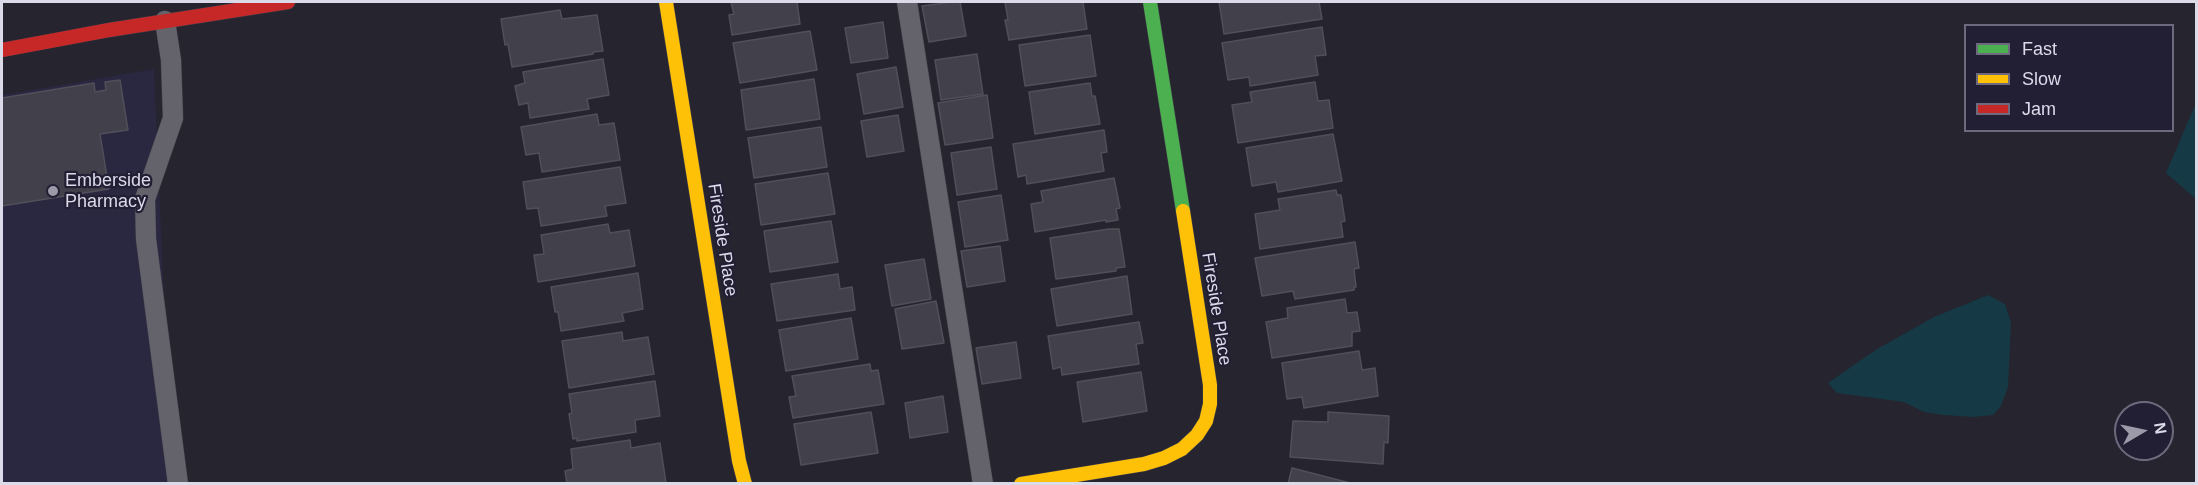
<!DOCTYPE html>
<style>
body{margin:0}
#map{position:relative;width:2198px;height:485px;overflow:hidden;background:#26242f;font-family:Arial,sans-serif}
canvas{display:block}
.frame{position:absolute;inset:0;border:3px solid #dbdae9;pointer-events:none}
.legend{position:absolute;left:1964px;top:24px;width:210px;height:108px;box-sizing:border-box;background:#221f34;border:2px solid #6c6a7c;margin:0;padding:8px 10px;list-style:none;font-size:18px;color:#dbdae9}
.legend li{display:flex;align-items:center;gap:12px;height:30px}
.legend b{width:30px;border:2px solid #6c6a7c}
.north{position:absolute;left:2114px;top:401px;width:60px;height:60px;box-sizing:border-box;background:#221f34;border:2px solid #6c6a7c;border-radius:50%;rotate:81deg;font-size:16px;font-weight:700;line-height:24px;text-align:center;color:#dbdae9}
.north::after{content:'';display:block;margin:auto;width:21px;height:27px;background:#9c9aa8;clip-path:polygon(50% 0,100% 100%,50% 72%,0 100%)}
</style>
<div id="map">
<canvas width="2198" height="485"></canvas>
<div class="frame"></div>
<ul class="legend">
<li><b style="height:8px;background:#4caf50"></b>Fast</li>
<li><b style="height:8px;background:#ffc107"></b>Slow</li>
<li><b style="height:8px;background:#c62828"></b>Jam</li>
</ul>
<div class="north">N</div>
</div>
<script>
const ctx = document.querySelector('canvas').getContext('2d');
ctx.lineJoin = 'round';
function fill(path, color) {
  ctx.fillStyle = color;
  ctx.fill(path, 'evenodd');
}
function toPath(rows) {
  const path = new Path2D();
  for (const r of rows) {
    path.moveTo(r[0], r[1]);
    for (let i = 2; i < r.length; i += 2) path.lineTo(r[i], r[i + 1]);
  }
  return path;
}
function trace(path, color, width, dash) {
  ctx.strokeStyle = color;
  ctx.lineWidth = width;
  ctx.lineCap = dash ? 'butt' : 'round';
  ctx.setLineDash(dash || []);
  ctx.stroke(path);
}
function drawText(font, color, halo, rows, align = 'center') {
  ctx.font = font + ' Arial,sans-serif';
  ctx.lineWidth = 4.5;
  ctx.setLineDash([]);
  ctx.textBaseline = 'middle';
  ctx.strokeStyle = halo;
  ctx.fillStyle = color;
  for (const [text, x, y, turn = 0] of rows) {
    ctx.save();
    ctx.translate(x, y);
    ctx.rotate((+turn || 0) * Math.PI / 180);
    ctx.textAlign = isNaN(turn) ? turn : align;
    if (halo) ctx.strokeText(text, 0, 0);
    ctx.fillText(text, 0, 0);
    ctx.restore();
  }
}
fill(toPath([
 [154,69,172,483,2,484,2,95]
]), '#2a2740');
fill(toPath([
 [2196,103,2196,199,2166,173],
 [1988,295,2005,304,2011,323,2008,387,2001,406,1993,415,1973,417,1943,415,1924,412,1904,402,1837,393,1828,383,1877,349,1934,317]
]), '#153945');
const building = toPath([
 [731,2,797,2,800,24,732,35,729,15,734,14,731,2],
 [952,2,960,2,966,36,929,42,922,6,952,2],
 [1005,2,1083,2,1087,29,1009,40,1005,20,1008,20,1005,2],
 [1219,2,1319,2,1322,19,1224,34,1219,2],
 [560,10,562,19,597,15,603,51,593,52,593,54,512,67,508,44,505,45,501,19,560,10],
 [883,22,888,58,851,63,845,28,883,22],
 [1322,27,1326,55,1315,56,1318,75,1250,86,1249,77,1228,80,1222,43,1322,27],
 [810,31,817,70,740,83,733,43,810,31],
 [1090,35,1096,76,1025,86,1019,45,1090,35],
 [977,54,983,94,941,100,935,60,977,54],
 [603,59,609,95,587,99,589,109,530,118,528,103,519,105,515,86,525,83,523,72,603,59],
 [896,67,903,107,864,114,857,74,896,67],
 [814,79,820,119,746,130,741,90,814,79],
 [120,80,128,130,100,134,109,189,2,206,2,98,94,83,95,92,106,90,105,82,120,80],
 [1315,82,1318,101,1329,100,1333,128,1238,143,1232,105,1252,102,1250,92,1315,82],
 [1090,83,1092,96,1095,96,1100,124,1035,134,1029,92,1090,83],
 [987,95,993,138,945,145,938,103,987,95],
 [597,114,599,125,614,123,620,160,542,172,539,153,526,155,521,127,597,114],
 [898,115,904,151,867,157,861,121,898,115],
 [821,127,827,167,754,178,748,138,821,127],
 [1104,130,1107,152,1101,153,1104,171,1027,184,1026,175,1018,177,1013,144,1104,130],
 [1333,134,1342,181,1278,192,1276,182,1252,186,1246,148,1333,134],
 [991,147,997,189,957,195,951,153,991,147],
 [620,167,626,203,605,206,607,216,541,226,538,208,527,209,523,182,620,167],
 [828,173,835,214,761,225,755,184,828,173],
 [1114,178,1120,208,1116,209,1118,220,1106,222,1106,220,1035,232,1031,204,1043,202,1041,191,1114,178],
 [1336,190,1337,195,1341,195,1345,221,1341,222,1343,237,1260,249,1255,214,1280,210,1278,199,1336,190],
 [1001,195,1008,240,965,247,958,202,1001,195],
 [831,221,838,262,770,272,764,231,831,221],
 [608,224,610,233,629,230,635,266,538,282,534,255,544,254,541,235,608,224],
 [1109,229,1119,229,1125,267,1116,268,1116,271,1056,279,1050,238,1109,229],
 [1355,242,1359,268,1354,269,1356,287,1354,287,1354,290,1295,299,1293,291,1262,296,1255,258,1355,242],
 [1000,246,1005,281,967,287,961,251,1000,246],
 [924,259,931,299,892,306,885,265,924,259],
 [638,273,643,309,622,313,624,321,561,331,558,312,555,312,551,287,638,273],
 [838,274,840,289,852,287,855,310,777,321,771,284,838,274],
 [1127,276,1132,314,1057,326,1051,289,1127,276],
 [1345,299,1347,313,1357,312,1360,331,1352,332,1352,346,1272,358,1266,322,1288,318,1287,308,1345,299],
 [936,301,944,343,902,349,895,309,936,301],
 [851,318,858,359,786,371,779,330,851,318],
 [1139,322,1143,343,1136,344,1139,364,1062,375,1061,367,1053,369,1048,336,1139,322],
 [622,332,623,341,648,337,654,374,569,388,562,341,622,332],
 [1016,342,1021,378,982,384,976,348,1016,342],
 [1359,351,1362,370,1375,368,1378,396,1304,408,1302,397,1287,399,1282,363,1359,351],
 [870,364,871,371,878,370,884,404,793,418,789,397,796,396,792,376,870,364],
 [1141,372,1147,411,1083,422,1077,382,1141,372],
 [655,381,660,416,635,420,636,432,577,441,577,438,573,439,569,414,572,413,569,394,655,381],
 [943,396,948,432,910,438,905,403,943,396],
 [871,412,878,453,801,465,794,424,871,412],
 [1328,412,1389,416,1388,443,1384,442,1383,464,1290,457,1293,421,1328,422,1328,412],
 [630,440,631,448,660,443,666,483,567,484,565,471,573,469,571,449,630,440],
 [1292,468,1354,484,1288,484,1292,468]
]);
fill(building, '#42404a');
trace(building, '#51505a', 1.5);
const lane = toPath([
 [907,2,983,484],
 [165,21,171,60,173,118,145,199,146,239,178,484]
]);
const fast = toPath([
 [1150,2,1183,211]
]);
const slow = toPath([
 [666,2,739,461,745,484],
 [1021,484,1144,464,1164,458,1182,449,1197,435,1206,421,1210,404,1210,385,1183,211]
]);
const jam = toPath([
 [2,50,109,30,288,2]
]);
trace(lane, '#403f49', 21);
trace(fast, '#403f49', 15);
trace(slow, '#403f49', 15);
trace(jam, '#403f49', 15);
trace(lane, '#64636c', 20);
trace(fast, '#4caf50', 14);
trace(slow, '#ffc107', 14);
trace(jam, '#c62828', 14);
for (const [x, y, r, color] of [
 [53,191,6,"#9c9aa8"]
]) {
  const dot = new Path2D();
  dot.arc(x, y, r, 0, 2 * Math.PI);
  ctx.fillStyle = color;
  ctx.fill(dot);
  trace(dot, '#221f34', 2);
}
drawText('18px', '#dbdae9', '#221f34', [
 ["Emberside",65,181],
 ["Pharmacy",65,202]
], 'left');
drawText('18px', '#dbdae9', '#221f34', [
 ["Fireside Place",722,240,81],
 ["Fireside Place",1216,309,81]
]);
</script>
